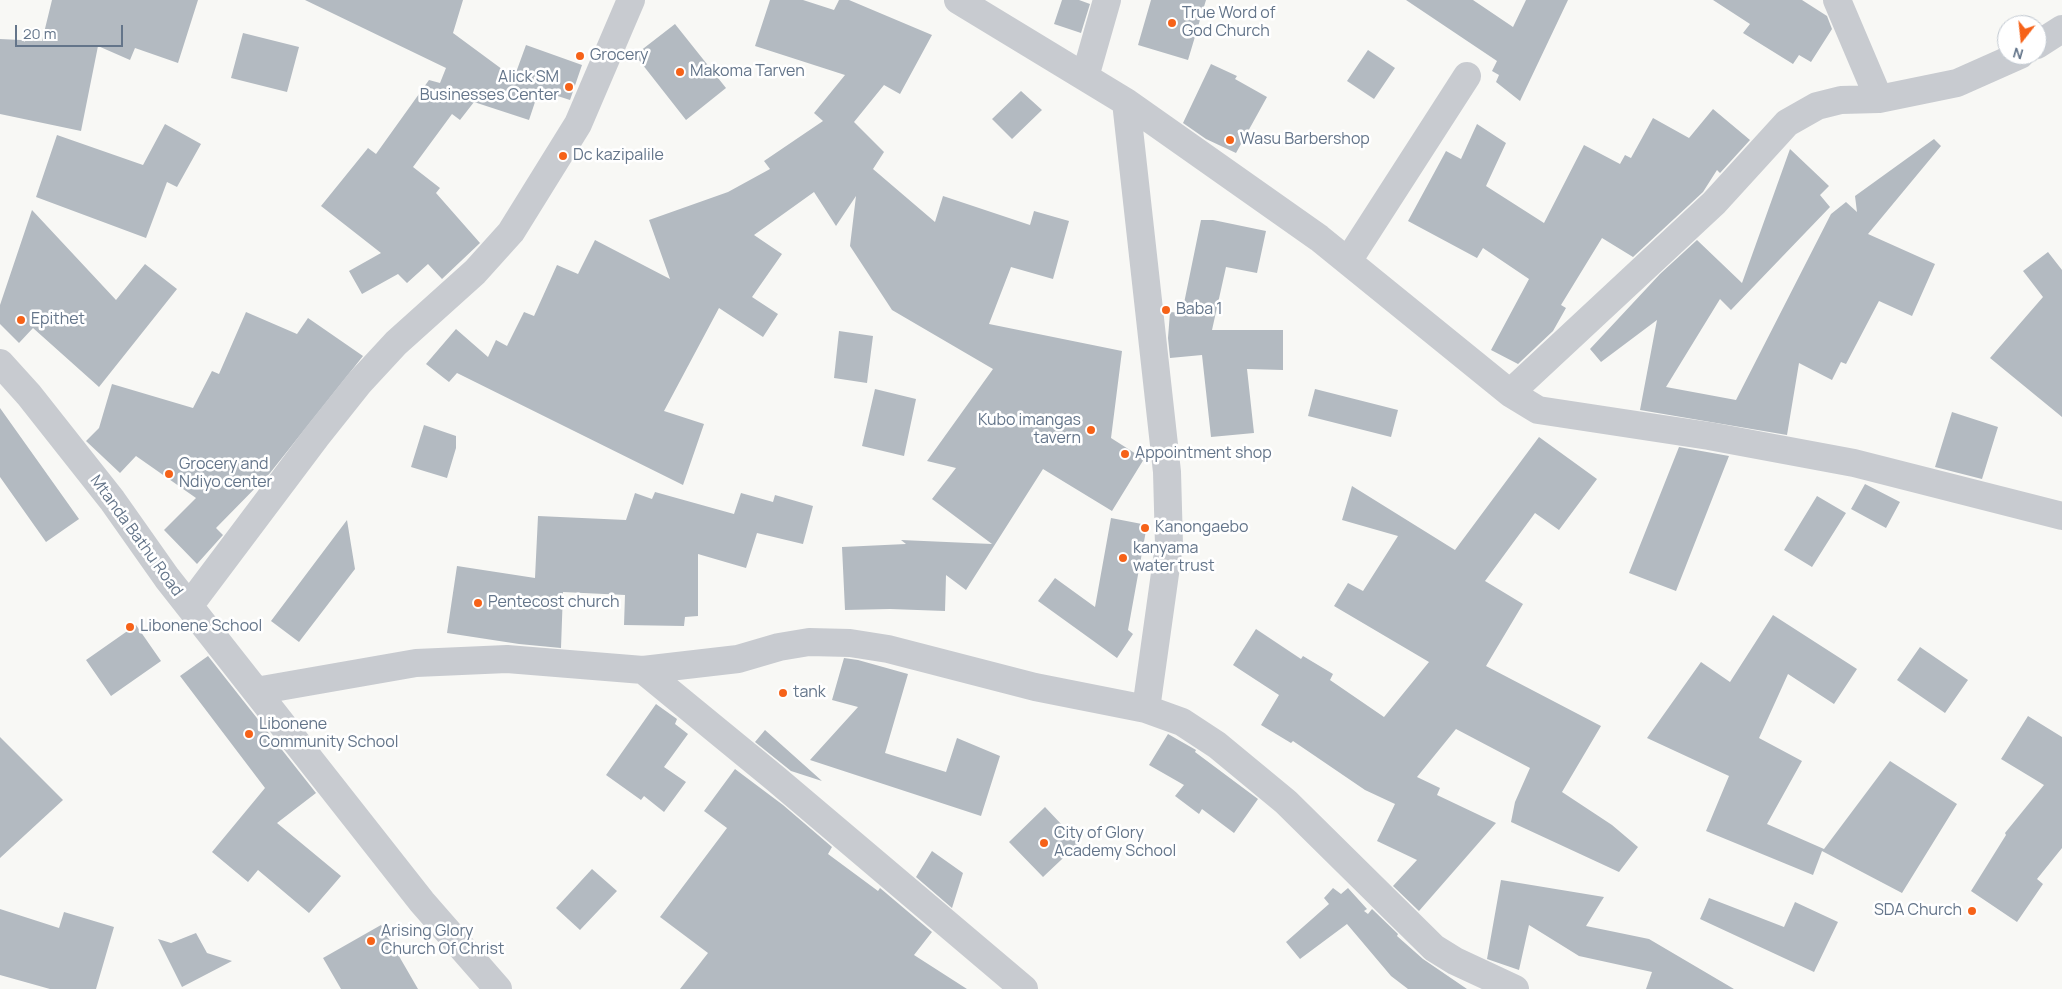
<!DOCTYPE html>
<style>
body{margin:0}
#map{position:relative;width:2062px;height:989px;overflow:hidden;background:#f8f8f5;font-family:Manrope,sans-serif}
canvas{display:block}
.north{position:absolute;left:1997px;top:15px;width:50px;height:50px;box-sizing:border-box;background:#fff;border:1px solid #c1c8d0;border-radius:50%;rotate:196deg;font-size:14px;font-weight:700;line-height:20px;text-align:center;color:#64758a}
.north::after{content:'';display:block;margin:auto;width:18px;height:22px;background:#f66218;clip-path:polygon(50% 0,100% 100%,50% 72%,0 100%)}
.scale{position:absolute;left:15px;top:25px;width:108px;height:22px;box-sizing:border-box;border:2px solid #64758a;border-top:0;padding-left:6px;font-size:15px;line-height:18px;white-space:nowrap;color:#64758a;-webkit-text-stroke:4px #fff;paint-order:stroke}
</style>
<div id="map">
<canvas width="2062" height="989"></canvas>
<div class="north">N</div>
<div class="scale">20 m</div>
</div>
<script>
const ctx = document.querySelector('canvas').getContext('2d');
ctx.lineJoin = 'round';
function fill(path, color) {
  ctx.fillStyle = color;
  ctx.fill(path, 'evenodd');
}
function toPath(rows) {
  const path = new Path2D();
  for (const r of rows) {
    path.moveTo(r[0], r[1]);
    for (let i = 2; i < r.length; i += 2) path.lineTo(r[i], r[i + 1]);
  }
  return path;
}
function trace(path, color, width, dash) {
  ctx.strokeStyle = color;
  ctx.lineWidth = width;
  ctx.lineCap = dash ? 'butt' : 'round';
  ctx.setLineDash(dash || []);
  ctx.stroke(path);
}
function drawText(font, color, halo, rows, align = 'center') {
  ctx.font = font + ' Manrope,sans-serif';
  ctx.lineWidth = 5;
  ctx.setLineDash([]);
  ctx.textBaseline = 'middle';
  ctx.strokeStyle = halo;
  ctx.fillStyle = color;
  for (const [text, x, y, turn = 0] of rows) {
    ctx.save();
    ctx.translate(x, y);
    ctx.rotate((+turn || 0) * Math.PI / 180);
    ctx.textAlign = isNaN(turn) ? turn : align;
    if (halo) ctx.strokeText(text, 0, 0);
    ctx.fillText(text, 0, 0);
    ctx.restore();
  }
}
fill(toPath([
 [52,0,198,0,178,63,135,48,130,60,98,46,81,131,0,114,0,39,42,41],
 [305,0,463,0,453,33,514,78,526,45,582,65,570,100,539,90,529,120,474,102,460,120,452,114,413,167,440,188,436,193,480,243,442,279,428,264,407,283,398,274,362,294,349,271,381,253,321,206,368,148,376,154,429,80,440,83,446,68],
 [770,0,803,0,834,10,839,0,849,0,932,35,900,94,884,85,854,122,884,152,873,169,935,222,943,196,1030,225,1034,211,1069,221,1053,279,1011,267,989,324,1122,351,1111,438,1144,459,1112,511,1043,469,966,590,946,575,945,611,890,609,845,610,842,547,906,544,901,540,992,544,932,499,956,468,927,461,993,369,892,310,850,246,856,196,836,226,814,192,754,235,782,254,752,297,778,314,763,337,719,308,664,411,704,424,683,485,457,373,449,382,426,364,456,329,488,357,496,340,507,346,524,312,534,316,557,265,578,274,595,240,670,279,649,220,728,192,770,169,764,161,823,121,814,113,845,75,755,46],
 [1062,0,1079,0,1090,4,1081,33,1054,24],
 [1151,0,1206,0,1188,60,1138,45],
 [1406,0,1473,0,1513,27,1526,0,1568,0,1520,101,1496,82,1499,75,1492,71,1497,61],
 [1713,0,1802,0,1827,16,1832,29,1811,62,1799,55,1793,64,1743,33,1750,24],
 [675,24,726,88,686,120,635,55],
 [243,33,299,47,287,92,231,78],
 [1368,50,1395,68,1374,99,1347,81],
 [1211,64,1237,76,1235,79,1267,97,1236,153,1206,139,1183,123],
 [1021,91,1042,110,1012,139,992,119],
 [1713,109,1750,140,1720,173,1717,170,1703,192,1633,257,1602,238,1561,305,1566,308,1553,331,1518,364,1491,350,1529,279,1483,248,1477,258,1408,221,1446,151,1461,159,1477,124,1506,143,1486,186,1544,223,1584,145,1620,164,1625,155,1631,158,1653,118,1689,138],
 [165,124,201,144,177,187,167,182,146,238,36,197,57,135,143,165],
 [1934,139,1941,146,1868,234,1935,264,1912,316,1879,301,1846,364,1841,362,1832,380,1799,363,1787,435,1640,410,1657,320,1601,362,1590,349,1660,274,1697,240,1742,283,1790,149,1829,186,1820,195,1830,207,1731,310,1720,299,1666,387,1736,400,1831,214,1846,202,1857,212,1855,196],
 [32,210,116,300,145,264,177,289,99,387,33,328,19,343,0,324,0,305],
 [1201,220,1213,220,1266,231,1257,273,1226,267,1212,330,1283,330,1283,370,1247,369,1254,433,1211,437,1202,355,1170,358,1168,338,1170,312,1182,313],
 [2048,252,2062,270,2062,417,1990,358,2043,297,2023,271],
 [246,312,297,334,308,318,363,356,270,473,216,528,223,535,197,564,164,530,196,498,136,456,120,473,86,441,99,428,112,384,193,408,212,371,219,374],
 [839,331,873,336,867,383,834,378],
 [875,389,916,399,904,456,862,446],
 [1315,389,1398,410,1391,437,1308,416],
 [0,408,79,519,46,542,0,477],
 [1952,412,1998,427,1982,479,1935,467],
 [424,425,456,436,456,448,447,478,411,467],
 [1539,437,1597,479,1559,530,1535,513,1485,581,1523,604,1486,666,1601,726,1562,792,1612,825,1638,847,1619,872,1511,822,1515,802,1530,768,1456,729,1417,777,1440,788,1437,795,1496,823,1419,911,1393,886,1417,860,1377,841,1395,804,1365,790,1293,741,1291,743,1261,725,1279,695,1233,665,1256,629,1301,659,1303,656,1333,674,1330,680,1384,717,1429,662,1334,606,1348,583,1363,591,1398,536,1342,520,1352,486,1455,550],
 [1679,447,1729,456,1676,591,1629,573],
 [1865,484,1900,502,1886,528,1851,509],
 [655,492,734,514,741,493,773,502,775,495,813,506,803,544,757,533,746,568,698,554,698,616,685,617,684,626,624,625,625,595,563,592,561,648,519,644,447,633,457,566,535,578,538,516,626,520,635,493,652,499],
 [1817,496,1846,513,1812,567,1784,550],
 [1111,518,1147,525,1128,630,1133,634,1117,658,1038,601,1055,578,1095,607],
 [347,520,355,569,299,642,271,621],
 [1773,615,1857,669,1834,704,1788,674,1759,738,1802,761,1767,824,1824,849,1890,761,1957,804,1902,893,1822,851,1813,875,1706,831,1729,776,1647,738,1701,662,1730,682],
 [136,625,161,661,111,696,86,660],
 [1920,647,1968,680,1945,713,1897,680],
 [208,656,316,793,277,823,341,876,309,913,258,870,248,882,212,852,265,788,180,676],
 [844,658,858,660,908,674,885,753,946,772,957,738,1000,756,981,816,810,760,858,707,832,700],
 [656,704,677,719,675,724,688,734,664,767,686,782,664,812,644,796,641,800,606,775],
 [2028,716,2062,737,2062,848,2037,879,2043,884,2017,922,1971,891,2006,835,2005,833,2044,785,2001,759],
 [765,730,822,781,791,771,755,742],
 [1168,734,1196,750,1195,752,1258,799,1234,833,1202,809,1199,814,1175,796,1184,785,1149,765],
 [0,737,63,800,0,858],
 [735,769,783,805,832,847,828,854,878,891,880,888,932,932,914,955,967,989,680,989,708,953,660,917,727,828,704,811],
 [1045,807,1079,843,1043,877,1009,842],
 [932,851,963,873,952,908,916,877],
 [592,869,617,891,580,930,556,908],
 [1501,880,1604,897,1586,926,1649,939,1734,989,1646,989,1652,972,1579,956,1529,925,1519,970,1487,959],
 [1333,888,1341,894,1348,888,1367,909,1364,911,1368,914,1372,909,1398,934,1397,936,1423,959,1467,989,1408,989,1391,976,1347,924,1300,959,1286,942,1329,904,1324,898],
 [1709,898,1784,927,1795,902,1838,922,1814,972,1700,919],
 [0,909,59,928,64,912,114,927,96,989,50,989,0,975],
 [381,925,418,989,341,989,323,958],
 [196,933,207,953,232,961,182,987,158,939,171,943]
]), '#b3bac1');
trace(toPath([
 [958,0,1126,102,1319,238,1510,393,1538,410,1709,436,1854,463,2062,516],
 [1837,0,1879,99],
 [2037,45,2062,29],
 [1085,77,1107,0],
 [1126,102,1167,472,1169,545,1146,709],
 [1348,261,1467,76],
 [0,363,29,395,112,500,167,578,422,902,498,989],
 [1510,393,1714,203,1787,123,1817,106,1841,100,1879,99,1957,83,2020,55],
 [189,606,316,437,359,383,396,343,475,272,511,232,578,124,631,0],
 [643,670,776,779,1024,989],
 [256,691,416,663,507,659,643,670,738,659,779,647,809,642,850,643,888,649,1035,687,1146,709,1182,722,1217,745,1286,802,1434,948,1455,961,1515,989]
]), '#c8cbd0', 28);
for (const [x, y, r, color] of [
 [1172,23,5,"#f66218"],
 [580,56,5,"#f66218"],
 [680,72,5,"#f66218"],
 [569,87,5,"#f66218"],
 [1230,140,5,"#f66218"],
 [563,156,5,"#f66218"],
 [1166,310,5,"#f66218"],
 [21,320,5,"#f66218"],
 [1091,430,5,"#f66218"],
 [1125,454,5,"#f66218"],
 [169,474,5,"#f66218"],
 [1145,528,5,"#f66218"],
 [1123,558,5,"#f66218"],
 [478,603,5,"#f66218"],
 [130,627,5,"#f66218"],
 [783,693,5,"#f66218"],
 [249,734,5,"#f66218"],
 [1044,843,5,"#f66218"],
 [1972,911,5,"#f66218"],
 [371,941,5,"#f66218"]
]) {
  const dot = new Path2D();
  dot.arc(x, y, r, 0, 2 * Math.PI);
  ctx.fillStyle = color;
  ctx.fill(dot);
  trace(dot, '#fff', 2);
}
drawText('16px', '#64758a', '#fff', [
 ["True Word of",1182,14],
 ["God Church",1182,32],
 ["Grocery",590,56],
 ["Makoma Tarven",690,72],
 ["Alick SM",559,78,"right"],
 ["Businesses Center",559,96,"right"],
 ["Wasu Barbershop",1240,140],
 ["Dc kazipalile",573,156],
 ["Baba 1",1176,310],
 ["Epithet",31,320],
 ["Kubo imangas",1081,421,"right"],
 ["tavern",1081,439,"right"],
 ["Appointment shop",1135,454],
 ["Grocery and",179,465],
 ["Ndiyo center",179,483],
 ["Kanongaebo",1155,528],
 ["kanyama",1133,549],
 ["water trust",1133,567],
 ["Pentecost church",488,603],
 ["Libonene School",140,627],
 ["tank",793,693],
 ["Libonene",259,725],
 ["Community School",259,743],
 ["City of Glory",1054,834],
 ["Academy School",1054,852],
 ["SDA Church",1962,911,"right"],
 ["Arising Glory",381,932],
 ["Church Of Christ",381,950]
], 'left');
drawText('16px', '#64758a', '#fff', [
 ["Mtanda Bathu Road",136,536,54]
]);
</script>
